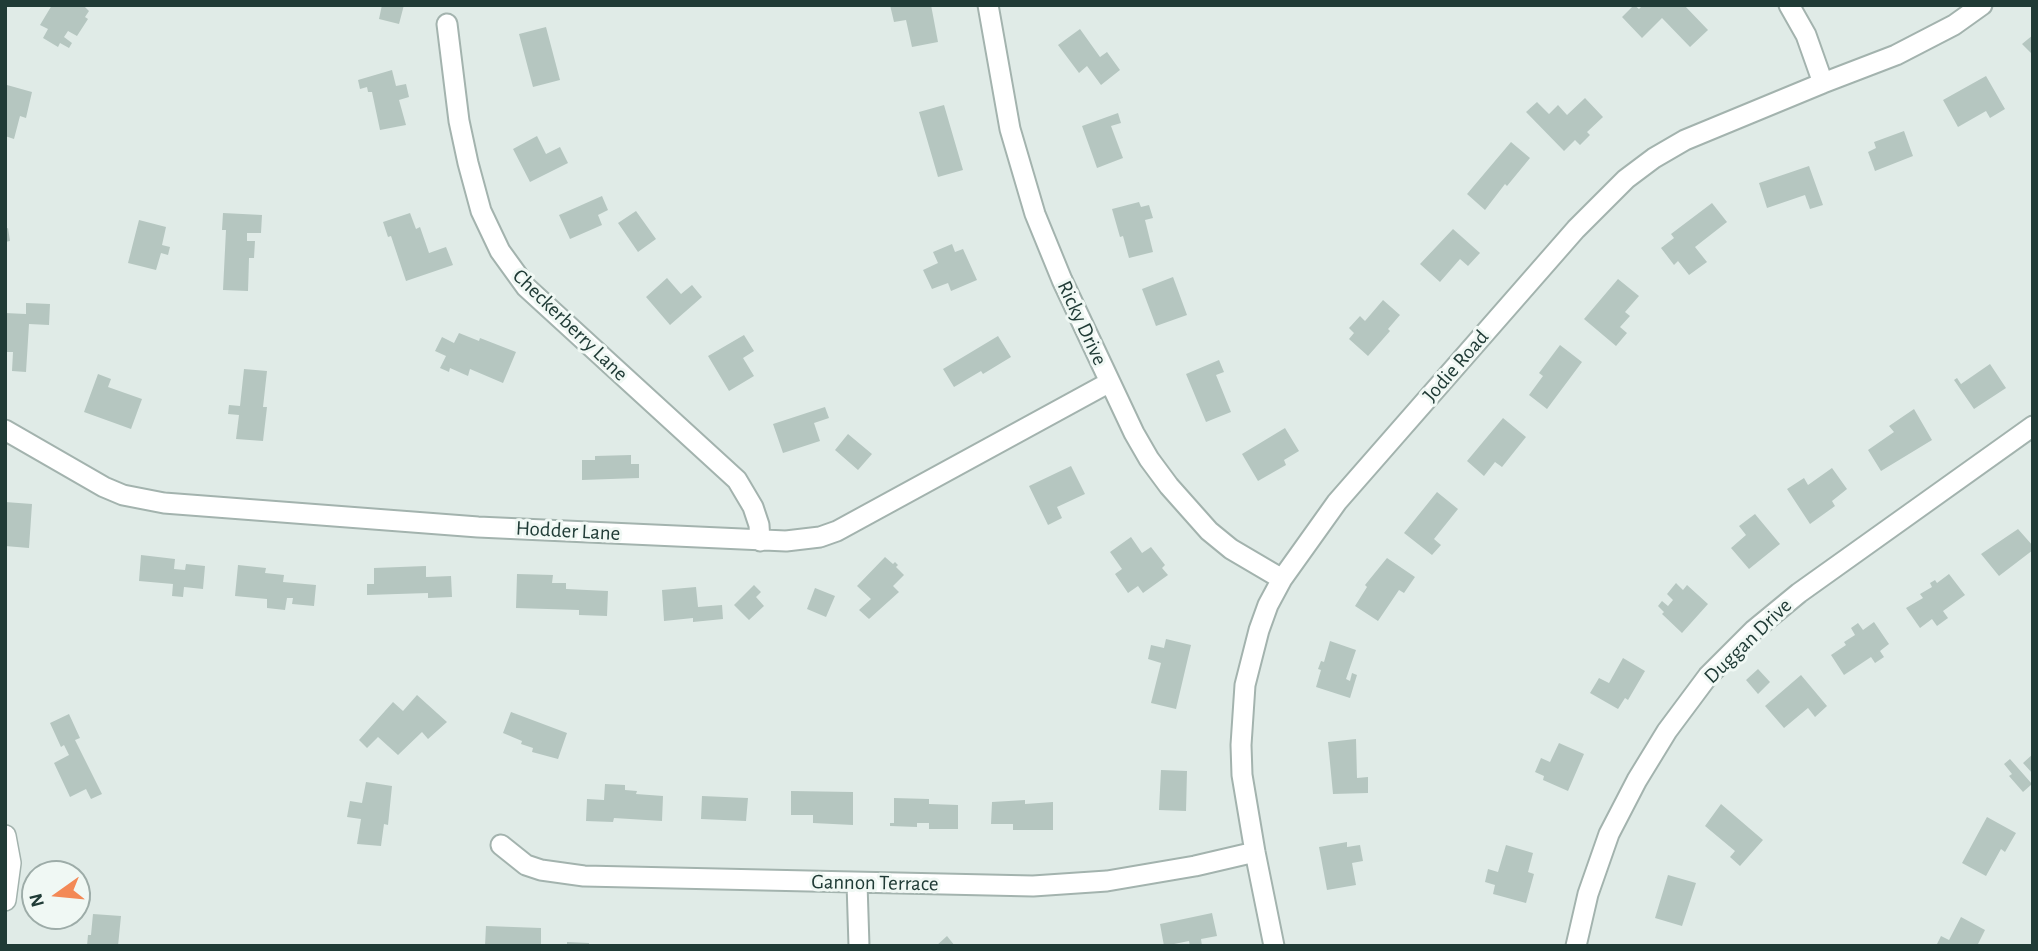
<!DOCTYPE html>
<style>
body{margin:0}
#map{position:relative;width:2038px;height:951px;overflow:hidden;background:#e0ebe7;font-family:"Alegreya Sans",sans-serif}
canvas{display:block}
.frame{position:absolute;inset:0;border:7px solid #203b36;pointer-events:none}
.north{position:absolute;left:21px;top:860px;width:70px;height:70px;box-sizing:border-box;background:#f0f8f4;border:2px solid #9daca8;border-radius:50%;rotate:255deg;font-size:19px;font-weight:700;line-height:28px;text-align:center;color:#203b36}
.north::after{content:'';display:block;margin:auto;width:24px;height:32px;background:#f38956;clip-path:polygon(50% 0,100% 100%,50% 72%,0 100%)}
</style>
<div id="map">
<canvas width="2038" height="951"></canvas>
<div class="frame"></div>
<div class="north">N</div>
</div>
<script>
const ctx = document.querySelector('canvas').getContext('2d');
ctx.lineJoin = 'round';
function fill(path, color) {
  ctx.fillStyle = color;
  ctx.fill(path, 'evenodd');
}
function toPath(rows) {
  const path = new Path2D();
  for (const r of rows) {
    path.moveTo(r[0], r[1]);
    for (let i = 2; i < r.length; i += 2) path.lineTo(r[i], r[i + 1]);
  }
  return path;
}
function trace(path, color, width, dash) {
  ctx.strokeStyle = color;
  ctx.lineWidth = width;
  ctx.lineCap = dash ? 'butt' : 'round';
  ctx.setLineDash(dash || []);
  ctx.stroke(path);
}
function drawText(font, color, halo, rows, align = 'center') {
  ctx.font = font + ' "Alegreya Sans",sans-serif';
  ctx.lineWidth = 6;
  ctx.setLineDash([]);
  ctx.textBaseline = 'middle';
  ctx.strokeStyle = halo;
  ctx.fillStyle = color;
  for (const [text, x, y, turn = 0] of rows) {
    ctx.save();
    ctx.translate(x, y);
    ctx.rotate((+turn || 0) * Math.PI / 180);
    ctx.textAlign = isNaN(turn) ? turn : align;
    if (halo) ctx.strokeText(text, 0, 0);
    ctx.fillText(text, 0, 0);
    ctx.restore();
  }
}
fill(toPath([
 [52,5,83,5,89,11,85,17,88,19,77,36,68,31,64,37,72,43,69,48,60,43,58,47,43,38,48,29,40,25],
 [382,5,404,5,399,24,379,19],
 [890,5,931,5,938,42,912,47,906,20,894,22],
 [1634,5,1639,9,1643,5,1684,5,1708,30,1690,47,1662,18,1642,38,1622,17],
 [546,27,560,80,533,87,519,34],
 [1080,29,1100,57,1107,52,1120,70,1101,85,1087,66,1079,73,1058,45],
 [2033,35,2033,55,2022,44],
 [392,70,396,86,406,84,409,97,399,100,406,125,380,130,372,92,368,92,367,87,360,89,358,80],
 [1986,76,2005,109,1990,118,1986,111,1958,127,1943,100],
 [7,85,32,92,26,118,20,116,14,139,5,136],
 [1585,98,1603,117,1587,132,1590,135,1580,145,1575,140,1564,151,1526,112,1537,102,1549,114,1558,105,1567,115],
 [944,105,963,170,938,177,919,112],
 [1118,113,1121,123,1111,126,1123,158,1097,168,1082,126],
 [1904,131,1913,156,1875,171,1868,152,1876,148,1874,142],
 [537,136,546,154,560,147,568,163,530,182,513,149],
 [1511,142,1530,158,1507,186,1505,184,1485,210,1467,194],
 [1809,166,1823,205,1810,209,1805,195,1767,208,1759,183],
 [602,196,608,210,598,215,602,225,570,239,559,215],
 [1139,202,1141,207,1149,205,1153,218,1145,220,1153,252,1129,258,1123,236,1120,237,1112,209],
 [1712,203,1727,222,1695,247,1707,262,1689,275,1678,261,1674,265,1661,248,1674,238,1671,234],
 [636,211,656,239,638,252,618,223],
 [223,213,262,215,261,233,247,233,247,241,255,241,254,258,249,258,248,291,223,290,226,230,222,230],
 [410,213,416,229,420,227,429,253,446,247,453,265,406,281,391,236,388,237,383,222],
 [139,220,166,227,162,245,170,247,168,255,161,253,156,270,128,263],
 [8,228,10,241,5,242,5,229],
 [1453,229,1480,253,1468,266,1460,259,1440,282,1420,264],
 [952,244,955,252,963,249,977,280,951,291,948,283,932,289,923,270,938,263,933,252],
 [1173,277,1187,315,1156,326,1142,289],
 [667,278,681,294,692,285,702,297,670,325,646,297],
 [1618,279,1639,296,1625,312,1630,316,1620,327,1627,333,1616,346,1584,319],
 [1383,300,1400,315,1388,329,1390,331,1368,356,1349,339,1354,333,1349,328,1360,316,1365,321],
 [26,303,50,304,49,325,29,324,26,372,12,371,13,352,5,352,5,313,26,314],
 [459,333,479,341,480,338,516,352,503,383,470,369,468,376,450,368,449,372,440,368,446,356,435,351,442,337,454,343],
 [744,335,754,351,743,358,754,376,729,391,708,356],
 [998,336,1011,357,983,374,981,371,954,387,943,369],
 [1560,345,1582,362,1547,409,1529,395,1543,376,1539,373],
 [1219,360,1224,372,1216,375,1231,412,1206,422,1186,374],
 [1990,364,2006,388,1974,409,1954,380,1957,378,1961,384],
 [244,369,267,371,263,407,267,407,263,441,236,439,239,415,228,414,229,405,240,406],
 [98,374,111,379,108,387,142,399,131,429,84,412],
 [825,407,829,418,814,423,820,441,783,453,773,424],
 [1914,409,1932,440,1881,471,1868,450,1894,432,1889,426],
 [1503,418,1526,437,1502,467,1495,462,1484,476,1467,461],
 [1285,428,1299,451,1284,460,1286,465,1258,481,1242,454],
 [848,434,872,454,858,470,835,450],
 [631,455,631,464,639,464,639,478,582,480,582,460,595,460,595,456],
 [1071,466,1085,494,1057,507,1062,518,1048,525,1029,486],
 [1832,468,1847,489,1832,501,1835,506,1810,524,1787,489,1804,478,1808,485],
 [1437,492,1458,509,1434,539,1441,545,1432,555,1404,533],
 [5,502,32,504,29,548,5,546],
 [1755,514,1780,544,1749,569,1731,548,1746,535,1739,526],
 [2018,529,2033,546,2033,550,1999,576,1981,554],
 [1131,537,1142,553,1151,547,1165,565,1162,568,1168,575,1143,593,1138,586,1128,593,1115,574,1122,569,1110,552],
 [141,555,175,559,174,569,185,570,186,564,205,566,203,589,184,587,183,597,172,596,173,584,139,581],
 [885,557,893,564,895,562,898,565,896,567,904,575,893,586,899,592,869,619,859,610,871,599,857,586],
 [1387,558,1415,577,1404,593,1399,590,1378,621,1355,606,1367,587,1365,585],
 [238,565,266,568,265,573,284,575,283,582,316,585,314,606,292,604,293,598,287,598,285,610,267,608,267,599,235,596],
 [426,566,426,577,451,576,452,597,428,598,428,593,367,595,367,584,374,584,374,568],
 [517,574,553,575,552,583,566,583,566,589,608,591,607,616,579,615,579,610,516,608],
 [1949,574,1965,595,1943,611,1948,618,1937,626,1932,619,1920,628,1906,608,1923,598,1920,594,1932,587,1930,583,1935,580,1937,583],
 [1676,583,1683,590,1687,585,1708,604,1682,633,1662,614,1664,612,1658,606,1662,601,1668,606,1673,600,1667,594],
 [754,585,761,592,756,597,764,606,749,620,734,605],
 [696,587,698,607,722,605,723,619,693,622,693,618,664,621,662,590],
 [815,588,835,596,826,617,807,609],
 [1874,622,1889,644,1880,651,1884,657,1875,663,1871,657,1844,675,1831,655,1846,645,1844,642,1855,635,1851,628,1858,623,1863,630],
 [1166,639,1191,645,1176,709,1151,703,1161,663,1148,659,1151,645,1164,648],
 [1330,641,1356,650,1346,679,1350,681,1352,673,1357,675,1350,698,1316,687,1321,670,1318,669,1321,661,1324,662],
 [1623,658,1645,671,1628,700,1625,698,1618,709,1590,693,1599,678,1609,683],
 [1758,669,1770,682,1758,694,1746,680],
 [1801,675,1827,706,1815,717,1808,708,1784,728,1765,706],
 [417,695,447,722,428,739,422,732,398,755,378,737,367,748,359,740,393,702,403,711],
 [511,712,567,733,558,759,532,752,533,748,521,744,522,741,503,733],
 [69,714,80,738,75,740,102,794,91,799,86,789,70,797,54,763,69,755,64,745,61,747,50,723],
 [1356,739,1357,778,1368,777,1368,793,1333,794,1328,742],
 [1559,743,1584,754,1568,791,1543,780,1544,776,1535,772,1541,758,1550,762],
 [2033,754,2033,774,2023,763],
 [2010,759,2032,784,2023,792,2009,776,2012,774,2004,764],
 [1161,770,1187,771,1186,811,1159,810],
 [366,782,392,786,388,825,384,824,381,846,357,844,361,819,347,817,350,801,362,803],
 [605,784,625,785,625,790,637,791,636,794,663,796,662,821,614,818,613,822,586,821,587,799,604,800],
 [791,791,853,792,853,825,813,823,813,815,791,815],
 [702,796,748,798,746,821,701,819],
 [894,798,929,799,929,804,958,805,958,829,929,829,929,823,917,823,917,827,890,826,890,823,894,823],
 [1025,800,1025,804,1053,802,1053,830,1013,830,1013,824,991,824,992,802],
 [1721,804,1763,840,1740,866,1730,857,1735,851,1705,826],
 [1987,817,2016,833,2005,852,2001,849,1986,876,1962,863],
 [1347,842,1347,847,1360,845,1363,861,1352,863,1356,885,1327,890,1319,847],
 [1506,845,1533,853,1528,872,1534,874,1526,903,1493,894,1495,885,1485,882,1488,869,1498,872],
 [1668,875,1696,883,1682,926,1655,918],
 [1212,913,1217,936,1201,939,1202,946,1190,946,1189,941,1164,946,1160,924],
 [93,914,121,916,118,946,87,946,88,935,91,935],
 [1961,917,1985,930,1977,946,1936,946,1941,936,1949,940],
 [486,926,541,928,541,946,485,946],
 [947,936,955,946,936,946],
 [567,942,589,943,589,946,567,946]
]), '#b5c6c0');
const minor = toPath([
 [988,5,1010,129,1035,214,1062,280,1134,433,1149,459,1169,486,1209,531,1231,549,1282,579],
 [1789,5,1806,35,1823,83],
 [447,24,459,121,468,163,481,211,500,251,526,287,737,480,753,507,759,525,760,541],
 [5,430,104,487,123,495,164,503,478,527,786,541,820,537,837,531,1110,382],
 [501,845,526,865,541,870,584,876,1033,886,1107,881,1195,866,1255,852],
 [857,883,859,946],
 [1274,946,1255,852,1242,775,1241,745,1245,685,1259,630,1268,605,1282,579,1337,502,1576,229,1626,179,1654,158,1685,140,1823,83,1896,55,1954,25,1982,5],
 [1576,946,1588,894,1609,834,1637,780,1667,731,1708,676,1754,630,1799,593,2033,426]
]);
const tertiary = toPath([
 [5,836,10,863,5,900]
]);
trace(minor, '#a3b3ae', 23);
trace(tertiary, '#a3b3ae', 24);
trace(minor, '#fff', 19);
trace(tertiary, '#fff', 21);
drawText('21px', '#203b36', '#f0f8f4', [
 ["Ricky Drive",1082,323,65],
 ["Checkerberry Lane",570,325,44],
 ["Jodie Road",1456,366,-49],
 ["Hodder Lane",568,531,3],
 ["Duggan Drive",1748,641,-44],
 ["Gannon Terrace",875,883,1]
]);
</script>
